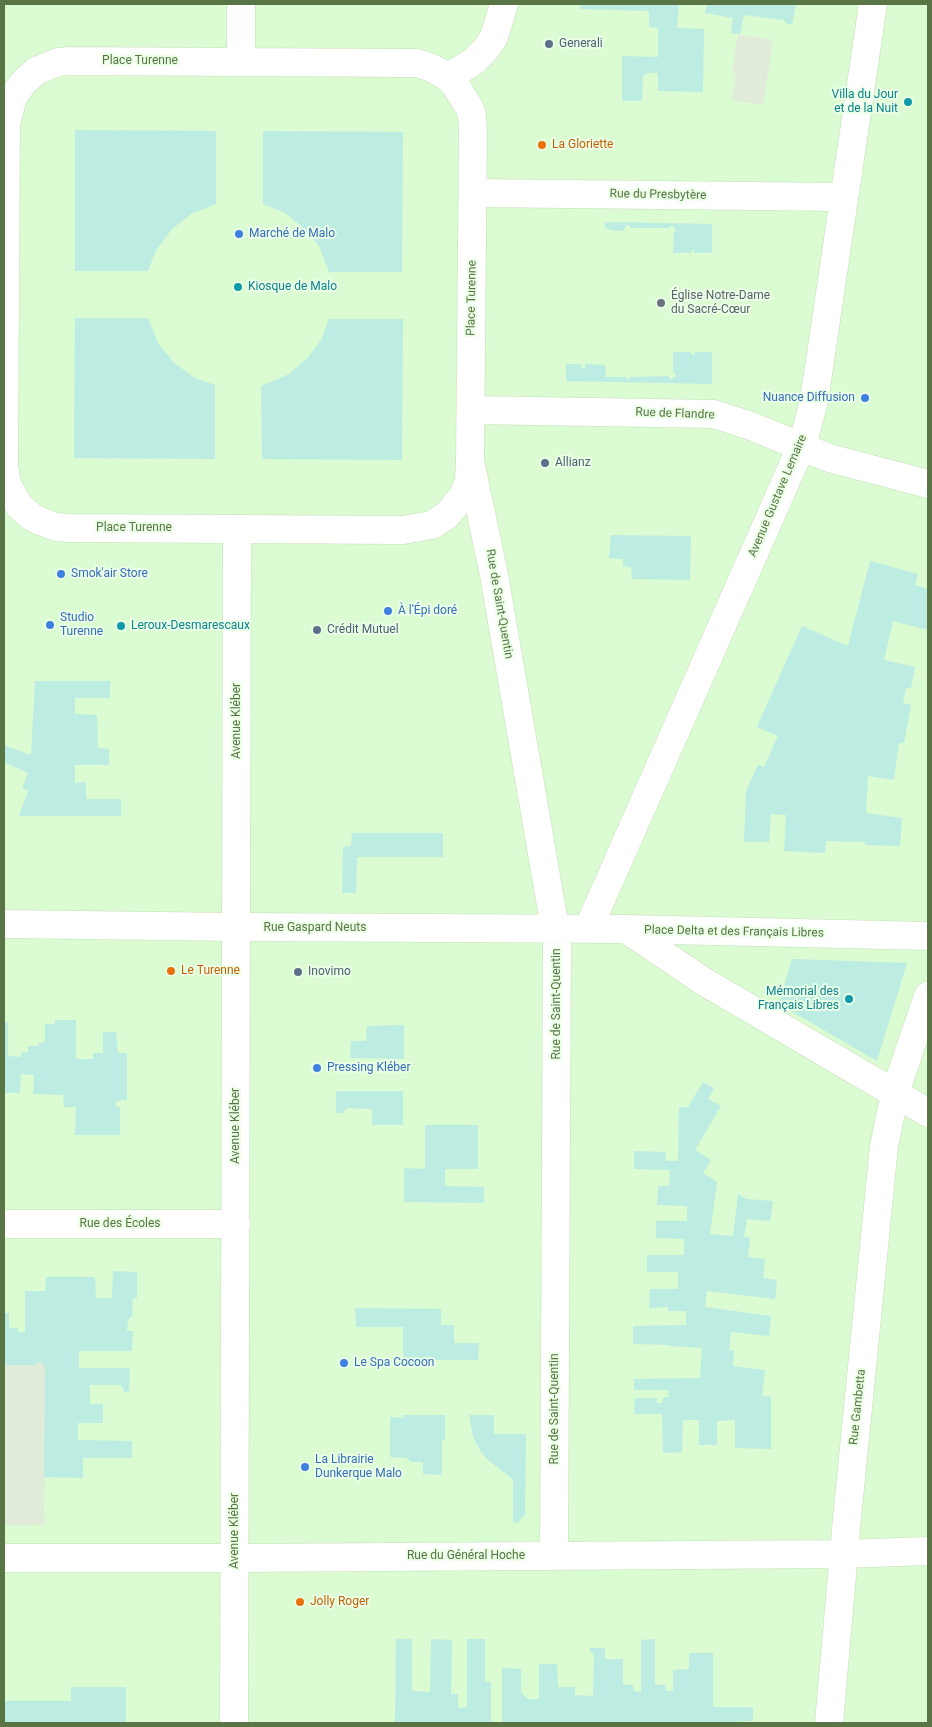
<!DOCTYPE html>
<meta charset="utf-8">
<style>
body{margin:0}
#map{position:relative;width:932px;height:1727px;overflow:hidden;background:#e4fede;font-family:Roboto,sans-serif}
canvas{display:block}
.frame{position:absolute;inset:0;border:5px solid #5a7545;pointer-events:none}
</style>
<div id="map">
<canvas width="932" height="1727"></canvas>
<div class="frame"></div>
</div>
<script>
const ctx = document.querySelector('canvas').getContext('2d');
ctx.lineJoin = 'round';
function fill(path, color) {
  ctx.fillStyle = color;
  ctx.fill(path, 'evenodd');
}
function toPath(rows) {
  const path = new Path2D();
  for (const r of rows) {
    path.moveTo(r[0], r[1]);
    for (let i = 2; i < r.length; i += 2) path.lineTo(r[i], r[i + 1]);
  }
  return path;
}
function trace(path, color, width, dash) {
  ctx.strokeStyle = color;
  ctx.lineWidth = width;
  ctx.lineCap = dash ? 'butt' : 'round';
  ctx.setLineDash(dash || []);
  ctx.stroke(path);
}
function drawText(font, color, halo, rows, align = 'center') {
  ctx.font = font + ' Roboto,sans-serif';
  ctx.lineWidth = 4;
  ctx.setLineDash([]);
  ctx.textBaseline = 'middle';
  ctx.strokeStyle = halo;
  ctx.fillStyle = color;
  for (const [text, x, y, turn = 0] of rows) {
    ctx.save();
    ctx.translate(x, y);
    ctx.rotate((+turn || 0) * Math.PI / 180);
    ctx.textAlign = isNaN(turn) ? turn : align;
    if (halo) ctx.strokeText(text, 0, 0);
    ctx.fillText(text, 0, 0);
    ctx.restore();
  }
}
fill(toPath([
 [4,4,928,4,928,1723,4,1723]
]), '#dbfbd2');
fill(toPath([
 [738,34,773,40,763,105,732,100,736,73,732,73],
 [41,1361,46,1368,44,1525,4,1525,4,1365,34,1365]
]), '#e0ebda');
fill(toPath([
 [581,4,679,4,677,28,704,29,703,92,658,91,658,73,646,73,643,76,642,101,622,101,622,56,658,57,658,28,649,27,649,11,580,9],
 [707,4,796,4,792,25,786,23,784,20,744,15,740,34,731,33,733,18,705,13],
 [75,130,216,131,216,204,191,214,172,229,156,250,148,271,75,271],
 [263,131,403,132,402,272,329,272,319,246,303,227,283,212,263,204],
 [605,222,712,224,712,253,694,253,694,250,692,250,691,253,673,253,674,232,676,231,673,226,670,226,670,228,630,228,630,226,626,225,624,231,610,230,610,229,605,228],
 [75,318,148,318,158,343,174,363,195,378,215,385,215,459,74,458],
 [329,319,403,319,402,460,262,459,261,386,287,375,306,360,321,340],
 [673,352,691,352,691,354,694,355,695,352,712,352,712,384,566,381,566,364,581,364,582,368,585,368,585,364,604,365,606,367,605,377,626,377,626,379,629,380,629,377,669,376,670,379,673,379,673,377,676,377,676,374,673,373],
 [611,535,691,536,690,580,632,579,631,567,623,566,623,559,609,558],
 [870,561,918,574,915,585,928,589,928,630,893,621,884,660,915,667,911,688,906,688,903,703,911,705,904,743,899,743,894,780,868,776,866,813,902,818,900,846,865,845,865,842,826,841,825,853,784,851,786,815,771,814,769,842,744,842,746,791,758,765,764,767,778,736,757,727,772,693,802,626,848,646],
 [35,681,110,681,110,698,75,698,75,714,97,715,98,748,109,749,109,765,75,765,75,783,86,782,86,799,121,799,121,816,19,816,28,791,22,788,28,773,4,762,4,745,31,755],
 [352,833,443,833,443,857,357,857,356,893,342,893,343,847,351,846],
 [792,959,907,963,877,1061,779,1004],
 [55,1020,76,1020,76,1059,93,1059,93,1053,103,1053,103,1032,116,1032,118,1053,127,1053,127,1100,116,1101,116,1107,120,1107,120,1135,75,1135,76,1107,64,1107,63,1095,33,1094,34,1075,21,1074,20,1093,4,1093,4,1022,8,1022,8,1056,21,1057,21,1053,28,1052,28,1046,38,1046,39,1043,45,1042,45,1024,55,1024],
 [404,1025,404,1059,350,1058,351,1041,366,1041,367,1026],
 [703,1082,714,1088,708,1099,721,1106,695,1150,711,1160,703,1173,717,1182,710,1234,733,1236,738,1194,747,1199,773,1201,770,1221,747,1219,744,1237,750,1238,748,1257,765,1259,763,1278,777,1280,775,1299,707,1291,705,1307,771,1316,769,1336,731,1332,729,1350,734,1351,733,1366,765,1370,762,1396,771,1397,771,1449,735,1448,735,1420,717,1421,717,1445,699,1445,699,1420,683,1420,682,1452,663,1453,662,1414,634,1414,635,1398,657,1398,657,1403,662,1403,663,1397,669,1397,668,1390,634,1390,634,1379,700,1378,702,1348,669,1346,669,1345,633,1344,633,1326,686,1325,686,1311,668,1311,668,1307,649,1308,650,1289,678,1289,678,1272,647,1272,647,1255,684,1255,684,1239,656,1238,656,1221,687,1221,687,1206,657,1205,658,1186,669,1186,670,1170,634,1169,634,1151,665,1152,666,1161,678,1161,679,1107,688,1107],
 [336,1091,403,1091,403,1125,372,1125,372,1109,347,1108,342,1113,336,1113],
 [425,1125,478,1125,478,1169,445,1169,445,1186,484,1187,484,1203,404,1202,404,1168,425,1169],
 [113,1271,137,1272,137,1298,133,1298,132,1316,128,1320,127,1331,133,1331,132,1351,79,1351,79,1368,130,1368,129,1392,124,1392,124,1390,121,1385,90,1385,90,1404,103,1404,103,1423,78,1423,78,1440,132,1441,132,1458,83,1458,83,1478,44,1477,45,1368,41,1361,34,1365,4,1365,4,1313,9,1313,9,1328,18,1328,18,1332,25,1332,25,1291,45,1291,46,1277,95,1277,96,1298,112,1298],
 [355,1308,441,1309,441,1325,454,1325,454,1343,479,1343,478,1360,403,1360,403,1327,356,1327],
 [403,1415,445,1415,445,1439,442,1440,442,1475,423,1474,423,1462,411,1462,406,1458,390,1457,390,1417,403,1418],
 [469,1415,494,1415,494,1434,526,1434,525,1514,518,1523,513,1522,513,1479,488,1460,481,1452,473,1437],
 [396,1639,412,1639,412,1691,430,1692,431,1639,452,1640,451,1694,458,1694,458,1708,467,1707,467,1639,485,1639,485,1682,491,1682,491,1723,395,1723],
 [655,1639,655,1685,666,1685,666,1691,673,1691,673,1670,689,1669,689,1653,713,1653,713,1707,753,1707,753,1721,700,1723,502,1723,502,1668,521,1669,521,1692,528,1699,539,1699,539,1664,557,1664,558,1687,575,1687,575,1695,593,1696,594,1656,592,1652,590,1652,590,1648,605,1648,605,1659,623,1659,623,1685,633,1685,634,1691,641,1692,641,1640],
 [71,1687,126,1687,126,1723,4,1723,4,1701,71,1701]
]), '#bcece2');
const minor = toPath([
 [448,77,473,62,486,49,494,37,504,4],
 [473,193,843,197],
 [471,410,714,414,751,426,829,458,928,484],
 [470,461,494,575,557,940,554,1555],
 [4,924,237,927,626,929,928,936],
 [588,929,801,447,806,431,814,401,873,4],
 [626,929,703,981,928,1113],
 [4,1224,236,1224],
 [4,1558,235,1558,845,1554,928,1551],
 [829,1723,847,1518,884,1146,895,1093,928,996]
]);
const tertiary = toPath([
 [241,4,241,62],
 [70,61,407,63,417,63,432,68,448,77,454,83,469,107,472,115,473,132,470,461,469,481,463,496,447,515,432,525,403,530,68,528,56,527,40,521,32,517,19,506,7,484,4,466,6,124,13,97,23,83,36,71,43,68,58,62,70,61],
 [234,1723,237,529]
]);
trace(minor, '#c4dfb7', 29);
trace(tertiary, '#c4dfb7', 29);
trace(minor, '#fff', 28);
trace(tertiary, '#fff', 28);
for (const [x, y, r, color] of [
 [549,44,5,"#5c6f8a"],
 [908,102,5,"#0f9aa8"],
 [542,145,5,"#e8710a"],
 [239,234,5,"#3f7fe0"],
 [238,287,5,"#0f9aa8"],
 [661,303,5,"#6b7280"],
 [865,398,5,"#3f7fe0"],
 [545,463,5,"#5c6f8a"],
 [61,574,5,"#3f7fe0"],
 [388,611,5,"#3f7fe0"],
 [50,625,5,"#3f7fe0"],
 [121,626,5,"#0f9aa8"],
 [317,630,5,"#5c6f8a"],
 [171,971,5,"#e8710a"],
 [298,972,5,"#5c6f8a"],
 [849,999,5,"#0f9aa8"],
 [317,1068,5,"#3f7fe0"],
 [344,1363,5,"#3f7fe0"],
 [305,1467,5,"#3f7fe0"],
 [300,1602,5,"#e8710a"]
]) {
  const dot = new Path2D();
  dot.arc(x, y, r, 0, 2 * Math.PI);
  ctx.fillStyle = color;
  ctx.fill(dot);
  trace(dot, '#eaffe5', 2);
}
drawText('12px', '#4e5e75', '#eaffe5', [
 ["Generali",559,44],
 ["Allianz",555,463],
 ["Crédit Mutuel",327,630],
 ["Inovimo",308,972]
], 'left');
drawText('12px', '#5a7545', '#eaffe5', [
 ["Place Turenne",140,61],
 ["Rue du Presbytère",658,195,1],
 ["Place Turenne",472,298,-89],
 ["Rue de Flandre",675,414,2],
 ["Avenue Gustave Lemaire",778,496,-67],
 ["Place Turenne",134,528],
 ["Rue de Saint-Quentin",499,604,80],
 ["Avenue Kléber",237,721,-90],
 ["Rue Gaspard Neuts",315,928],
 ["Place Delta et des Français Libres",734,932,1],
 ["Rue de Saint-Quentin",557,1004,-90],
 ["Avenue Kléber",236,1126,-90],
 ["Rue des Écoles",120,1224],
 ["Rue Gambetta",858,1407,-84],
 ["Rue de Saint-Quentin",555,1409,-90],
 ["Avenue Kléber",235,1531,-90],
 ["Rue du Général Hoche",466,1556]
]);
drawText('12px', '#0d838f', '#eaffe5', [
 ["Villa du Jour",898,95],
 ["et de la Nuit",898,109],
 ["Kiosque de Malo",248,287,"left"],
 ["Leroux-Desmarescaux",131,626,"left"],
 ["Mémorial des",839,992],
 ["Français Libres",839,1006]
], 'right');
drawText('12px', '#c56008', '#eaffe5', [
 ["La Gloriette",552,145],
 ["Le Turenne",181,971],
 ["Jolly Roger",310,1602]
], 'left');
drawText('12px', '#366cbe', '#eaffe5', [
 ["Marché de Malo",249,234],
 ["Nuance Diffusion",855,398,"right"],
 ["Smok'air Store",71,574],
 ["À l'Épi doré",398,611],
 ["Studio",60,618],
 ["Turenne",60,632],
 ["Pressing Kléber",327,1068],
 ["Le Spa Cocoon",354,1363],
 ["La Librairie",315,1460],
 ["Dunkerque Malo",315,1474]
], 'left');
drawText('12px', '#5b616d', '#eaffe5', [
 ["Église Notre-Dame",671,296],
 ["du Sacré-Cœur",671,310]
], 'left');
</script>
